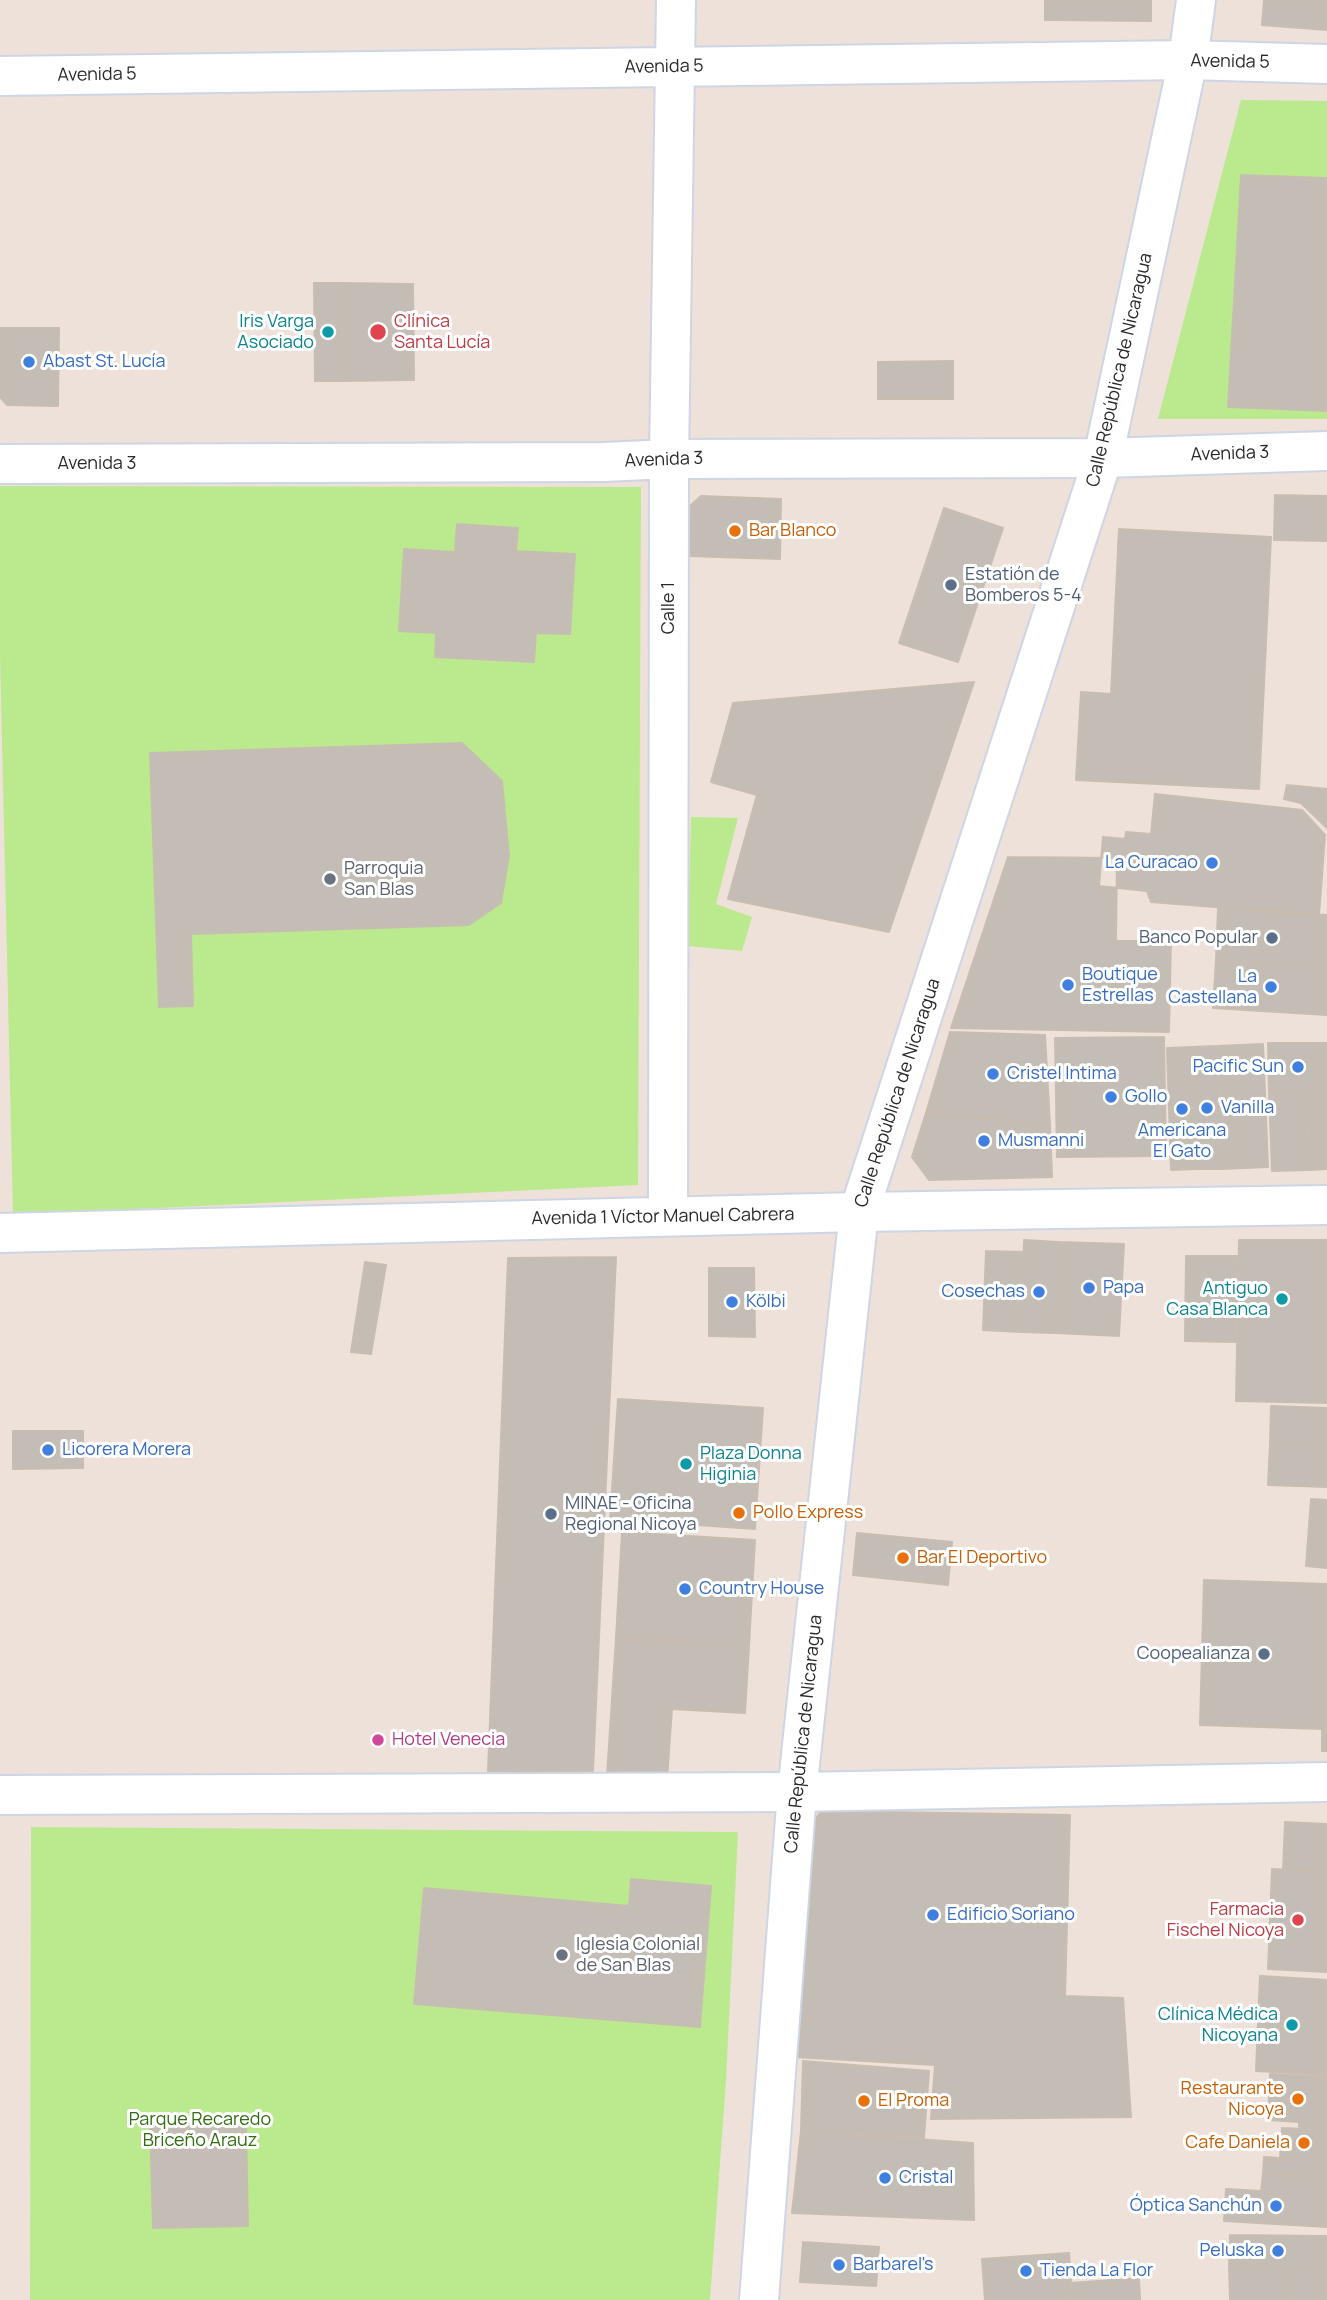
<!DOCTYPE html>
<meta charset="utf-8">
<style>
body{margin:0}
canvas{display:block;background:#ede1d9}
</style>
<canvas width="1327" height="2300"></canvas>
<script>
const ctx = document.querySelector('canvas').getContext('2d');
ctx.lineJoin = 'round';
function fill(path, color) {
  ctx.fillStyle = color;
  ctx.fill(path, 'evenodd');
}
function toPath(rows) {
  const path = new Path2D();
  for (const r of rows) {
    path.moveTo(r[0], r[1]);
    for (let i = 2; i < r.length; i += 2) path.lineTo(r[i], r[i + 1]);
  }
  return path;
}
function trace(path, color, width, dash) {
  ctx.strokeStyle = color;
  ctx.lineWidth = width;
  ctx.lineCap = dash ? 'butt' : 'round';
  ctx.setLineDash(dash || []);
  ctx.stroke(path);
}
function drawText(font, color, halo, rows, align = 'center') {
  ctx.font = font + ' Manrope,sans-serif';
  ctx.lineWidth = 6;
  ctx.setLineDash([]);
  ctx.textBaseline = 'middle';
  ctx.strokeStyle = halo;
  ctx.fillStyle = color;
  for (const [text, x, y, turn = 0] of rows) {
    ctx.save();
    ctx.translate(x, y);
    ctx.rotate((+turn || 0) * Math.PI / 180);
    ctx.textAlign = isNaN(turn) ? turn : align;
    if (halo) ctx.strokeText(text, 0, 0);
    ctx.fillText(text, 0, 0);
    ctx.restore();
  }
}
fill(toPath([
 [1241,100,1327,101,1327,178,1241,175,1228,407,1327,411,1327,419,1158,419],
 [0,486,641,487,638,1185,13,1215,0,654],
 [462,743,502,781,509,855,501,903,469,925,191,934,193,1006,159,1007,151,753],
 [691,817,738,818,716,904,752,917,742,951,688,946],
 [31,1827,738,1832,726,2081,710,2300,30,2300],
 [631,1879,710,1887,699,2027,414,2003,424,1888,629,1906]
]), '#bbea8e');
const building = toPath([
 [1045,0,1151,0,1151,21,1045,20,1045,0],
 [1264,0,1327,0,1327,30,1262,25,1264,0],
 [1241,175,1327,178,1327,411,1228,407,1241,175],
 [314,283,342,283,342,381,315,381,314,283],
 [342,283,413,284,414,380,342,381,342,283],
 [0,328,59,328,58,406,7,405,0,397,0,328],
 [953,361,953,399,878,399,878,362,953,361],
 [1275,495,1327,496,1327,541,1274,540,1275,495],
 [701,496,781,499,780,559,689,556,690,506,701,496],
 [944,508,1003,528,958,662,899,643,944,508],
 [457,524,518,528,516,551,575,554,570,634,536,633,534,662,435,657,436,633,399,631,404,549,455,552,457,524],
 [1119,529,1271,537,1259,789,1076,780,1081,692,1111,694,1119,529],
 [974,682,889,932,728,899,757,795,711,782,733,703,974,682],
 [462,743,502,781,509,855,501,903,469,925,191,934,193,1006,159,1007,150,753,462,743],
 [1287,785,1327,789,1327,828,1301,803,1284,799,1287,785],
 [1155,794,1302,810,1325,835,1319,915,1151,902,1147,891,1099,886,1103,837,1125,839,1126,832,1151,834,1155,794],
 [1008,857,1117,858,1116,941,1171,941,1169,1032,951,1028,1008,857],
 [1218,908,1327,915,1327,967,1216,960,1218,908],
 [1216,960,1327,967,1327,1015,1213,1008,1216,960],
 [950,1032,1045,1035,1050,1125,926,1113,950,1032],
 [1164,1037,1166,1156,1057,1157,1055,1038,1164,1037],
 [1268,1043,1327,1043,1327,1091,1269,1092,1268,1043],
 [1263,1044,1268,1167,1244,1168,1239,1045,1263,1044],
 [1239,1045,1244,1168,1222,1169,1218,1046,1239,1045],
 [1218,1046,1222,1169,1197,1169,1192,1047,1218,1046],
 [1192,1047,1197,1169,1171,1170,1167,1048,1192,1047],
 [1308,1091,1309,1170,1272,1171,1269,1092,1308,1091],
 [1308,1091,1327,1091,1327,1169,1309,1170,1308,1091],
 [926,1113,1050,1125,1052,1177,929,1180,912,1157,926,1113],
 [1024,1240,1058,1242,1055,1333,1021,1332,1024,1240],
 [1239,1240,1327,1240,1327,1403,1236,1401,1239,1240],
 [1058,1242,1124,1244,1119,1336,1055,1333,1058,1242],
 [986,1251,1024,1252,1021,1332,983,1330,986,1251],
 [1186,1256,1237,1256,1236,1342,1185,1341,1186,1256],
 [616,1257,593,1771,488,1771,508,1258,616,1257],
 [365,1262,386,1265,371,1354,351,1352,365,1262],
 [709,1268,754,1268,755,1337,709,1336,709,1268],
 [618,1399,763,1408,755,1529,610,1519,618,1399],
 [1271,1406,1327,1408,1327,1447,1270,1444,1271,1406],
 [13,1431,83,1431,83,1468,13,1469,13,1431],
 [1270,1444,1327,1447,1327,1487,1268,1485,1270,1444],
 [1311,1499,1327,1500,1327,1568,1306,1566,1311,1499],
 [622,1532,755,1540,749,1646,616,1638,622,1532],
 [857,1533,952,1542,948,1585,853,1575,857,1533],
 [1204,1580,1327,1584,1327,1751,1322,1751,1322,1729,1200,1725,1204,1580],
 [616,1638,749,1646,745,1713,672,1709,667,1779,607,1775,616,1638],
 [822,1811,1070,1815,1065,1996,1123,1998,1131,2117,931,2119,935,2065,794,2057,803,1834,822,1811],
 [1285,1822,1327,1824,1327,1872,1283,1870,1285,1822],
 [1272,1869,1327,1872,1327,1972,1268,1969,1272,1869],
 [631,1879,711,1886,700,2027,414,2004,424,1888,629,1906,631,1879],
 [1260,1976,1327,1980,1327,2075,1256,2071,1260,1976],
 [803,2061,929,2071,924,2138,801,2131,803,2061],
 [1270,2074,1327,2077,1327,2130,1299,2128,1299,2122,1268,2120,1270,2074],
 [246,2122,248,2226,153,2228,150,2124,246,2122],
 [1282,2128,1327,2130,1327,2177,1263,2174,1264,2157,1280,2158,1282,2128],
 [801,2131,973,2143,974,2220,792,2213,801,2131],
 [1263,2174,1327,2177,1327,2227,1224,2221,1226,2189,1261,2191,1263,2174],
 [1230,2235,1327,2236,1327,2267,1229,2266,1230,2235],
 [803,2242,879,2247,876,2286,800,2282,803,2242],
 [1069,2253,1072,2300,985,2300,982,2259,1069,2253],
 [1229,2266,1288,2266,1289,2300,1230,2300,1229,2266],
 [1288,2266,1327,2267,1327,2300,1289,2300,1288,2266],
 [1139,2278,1140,2300,1072,2300,1070,2283,1139,2278]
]);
fill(building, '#c4bdb5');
trace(building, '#c8bdb2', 2);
const minor = toPath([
 [0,76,1188,60,1327,64],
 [0,464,604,462,669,459,1103,458,1327,451],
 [668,1216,669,459,676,0],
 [0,1233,859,1212,1327,1205],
 [0,1795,797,1792,1327,1782]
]);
const secondary = toPath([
 [759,2300,797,1792,859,1212,1103,458,1188,60,1196,0]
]);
trace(minor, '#ced5e4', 42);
trace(secondary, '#ced5e4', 42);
trace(minor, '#fff', 38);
trace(secondary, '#fff', 38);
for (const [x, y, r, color] of [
 [328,332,7,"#0f9aa8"],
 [378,332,9,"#e0444e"],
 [29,362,7,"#3f7fe0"],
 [735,531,7,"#e8710a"],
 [951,585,7,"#5c6f8a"],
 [1212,863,7,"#3f7fe0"],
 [330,879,7,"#6b7280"],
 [1272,938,7,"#5c6f8a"],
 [1068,985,7,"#3f7fe0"],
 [1271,987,7,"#3f7fe0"],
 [1298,1067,7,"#3f7fe0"],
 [993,1074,7,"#3f7fe0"],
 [1111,1097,7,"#3f7fe0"],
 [1207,1108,7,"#3f7fe0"],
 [1182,1109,7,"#3f7fe0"],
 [984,1141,7,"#3f7fe0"],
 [1089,1288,7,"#3f7fe0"],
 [1039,1292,7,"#3f7fe0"],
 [1282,1299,7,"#0f9aa8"],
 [732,1302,7,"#3f7fe0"],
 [48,1450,7,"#3f7fe0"],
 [686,1464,7,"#0f9aa8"],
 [739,1513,7,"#e8710a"],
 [551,1514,7,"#5c6f8a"],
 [903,1558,7,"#e8710a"],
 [685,1589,7,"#3f7fe0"],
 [1264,1654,7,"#5c6f8a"],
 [378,1740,7,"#d1479c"],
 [933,1915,7,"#3f7fe0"],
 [1298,1920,7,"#e0444e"],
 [562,1955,7,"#6b7280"],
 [1292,2025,7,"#0f9aa8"],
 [1298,2099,7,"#e8710a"],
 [864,2101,7,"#e8710a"],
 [1304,2143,7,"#e8710a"],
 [885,2178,7,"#3f7fe0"],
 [1276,2206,7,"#3f7fe0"],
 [1278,2251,7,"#3f7fe0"],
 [839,2265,7,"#3f7fe0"],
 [1026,2271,7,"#3f7fe0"]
]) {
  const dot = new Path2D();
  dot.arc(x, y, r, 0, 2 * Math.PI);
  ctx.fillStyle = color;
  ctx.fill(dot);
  trace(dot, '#fff', 2.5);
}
drawText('18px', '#292929', '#fff', [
 ["Avenida 5",1230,62,1],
 ["Avenida 5",664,67,-1],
 ["Avenida 5",97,75,-1],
 ["Calle República de Nicaragua",1120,370,-77],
 ["Avenida 3",1230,454,-2],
 ["Avenida 3",664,460,-2],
 ["Avenida 3",97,464],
 ["Calle 1",669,608,-90],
 ["Calle República de Nicaragua",898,1093,-72],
 ["Avenida 1 Víctor Manuel Cabrera",663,1217,-1],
 ["Calle República de Nicaragua",804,1734,-84]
]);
drawText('18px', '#0d838f', '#fff', [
 ["Iris Varga",314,322],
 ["Asociado",314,343],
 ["Antiguo",1268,1289],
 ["Casa Blanca",1268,1310],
 ["Plaza Donna",700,1454,"left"],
 ["Higinia",700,1475,"left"],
 ["Clínica Médica",1278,2015],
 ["Nicoyana",1278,2036]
], 'right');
drawText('18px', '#be3a42', '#fff', [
 ["Clínica",394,322],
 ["Santa Lucía",394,343],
 ["Farmacia",1284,1910,"right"],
 ["Fischel Nicoya",1284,1931,"right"]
], 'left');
drawText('18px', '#366cbe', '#fff', [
 ["Abast St. Lucía",43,362],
 ["La Curacao",1198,863,"right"],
 ["Boutique",1082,975],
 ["Estrellas",1082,996],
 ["La",1257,977,"right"],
 ["Castellana",1257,998,"right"],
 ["Pacific Sun",1284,1067,"right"],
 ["Cristel Intima",1007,1074],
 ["Gollo",1125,1097],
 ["Vanilla",1221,1108],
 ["Americana",1182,1131,"center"],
 ["El Gato",1182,1152,"center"],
 ["Musmanni",998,1141],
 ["Papa",1103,1288],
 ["Cosechas",1025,1292,"right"],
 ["Kölbi",746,1302],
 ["Licorera Morera",62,1450],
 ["Country House",699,1589],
 ["Edificio Soriano",947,1915],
 ["Cristal",899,2178],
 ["Óptica Sanchún",1262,2206,"right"],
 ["Peluska",1264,2251,"right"],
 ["Barbarel's",853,2265],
 ["Tienda La Flor",1040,2271]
], 'left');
drawText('18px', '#c56008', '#fff', [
 ["Bar Blanco",749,531],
 ["Pollo Express",753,1513],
 ["Bar El Deportivo",917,1558],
 ["Restaurante",1284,2089,"right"],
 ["Nicoya",1284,2110,"right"],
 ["El Proma",878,2101],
 ["Cafe Daniela",1290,2143,"right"]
], 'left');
drawText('18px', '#4e5e75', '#fff', [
 ["Estatión de",965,575],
 ["Bomberos 5-4",965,596],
 ["Banco Popular",1258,938,"right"],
 ["MINAE - Oficina",565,1504],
 ["Regional Nicoya",565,1525],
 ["Coopealianza",1250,1654,"right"]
], 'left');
drawText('18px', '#5b616d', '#fff', [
 ["Parroquia",344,869],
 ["San Blas",344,890],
 ["Iglesia Colonial",576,1945],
 ["de San Blas",576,1966]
], 'left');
drawText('18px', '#b23c85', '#fff', [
 ["Hotel Venecia",392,1740]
], 'left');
drawText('18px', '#326d12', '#fff', [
 ["Parque Recaredo",200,2120],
 ["Briceño Arauz",200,2141]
]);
</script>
